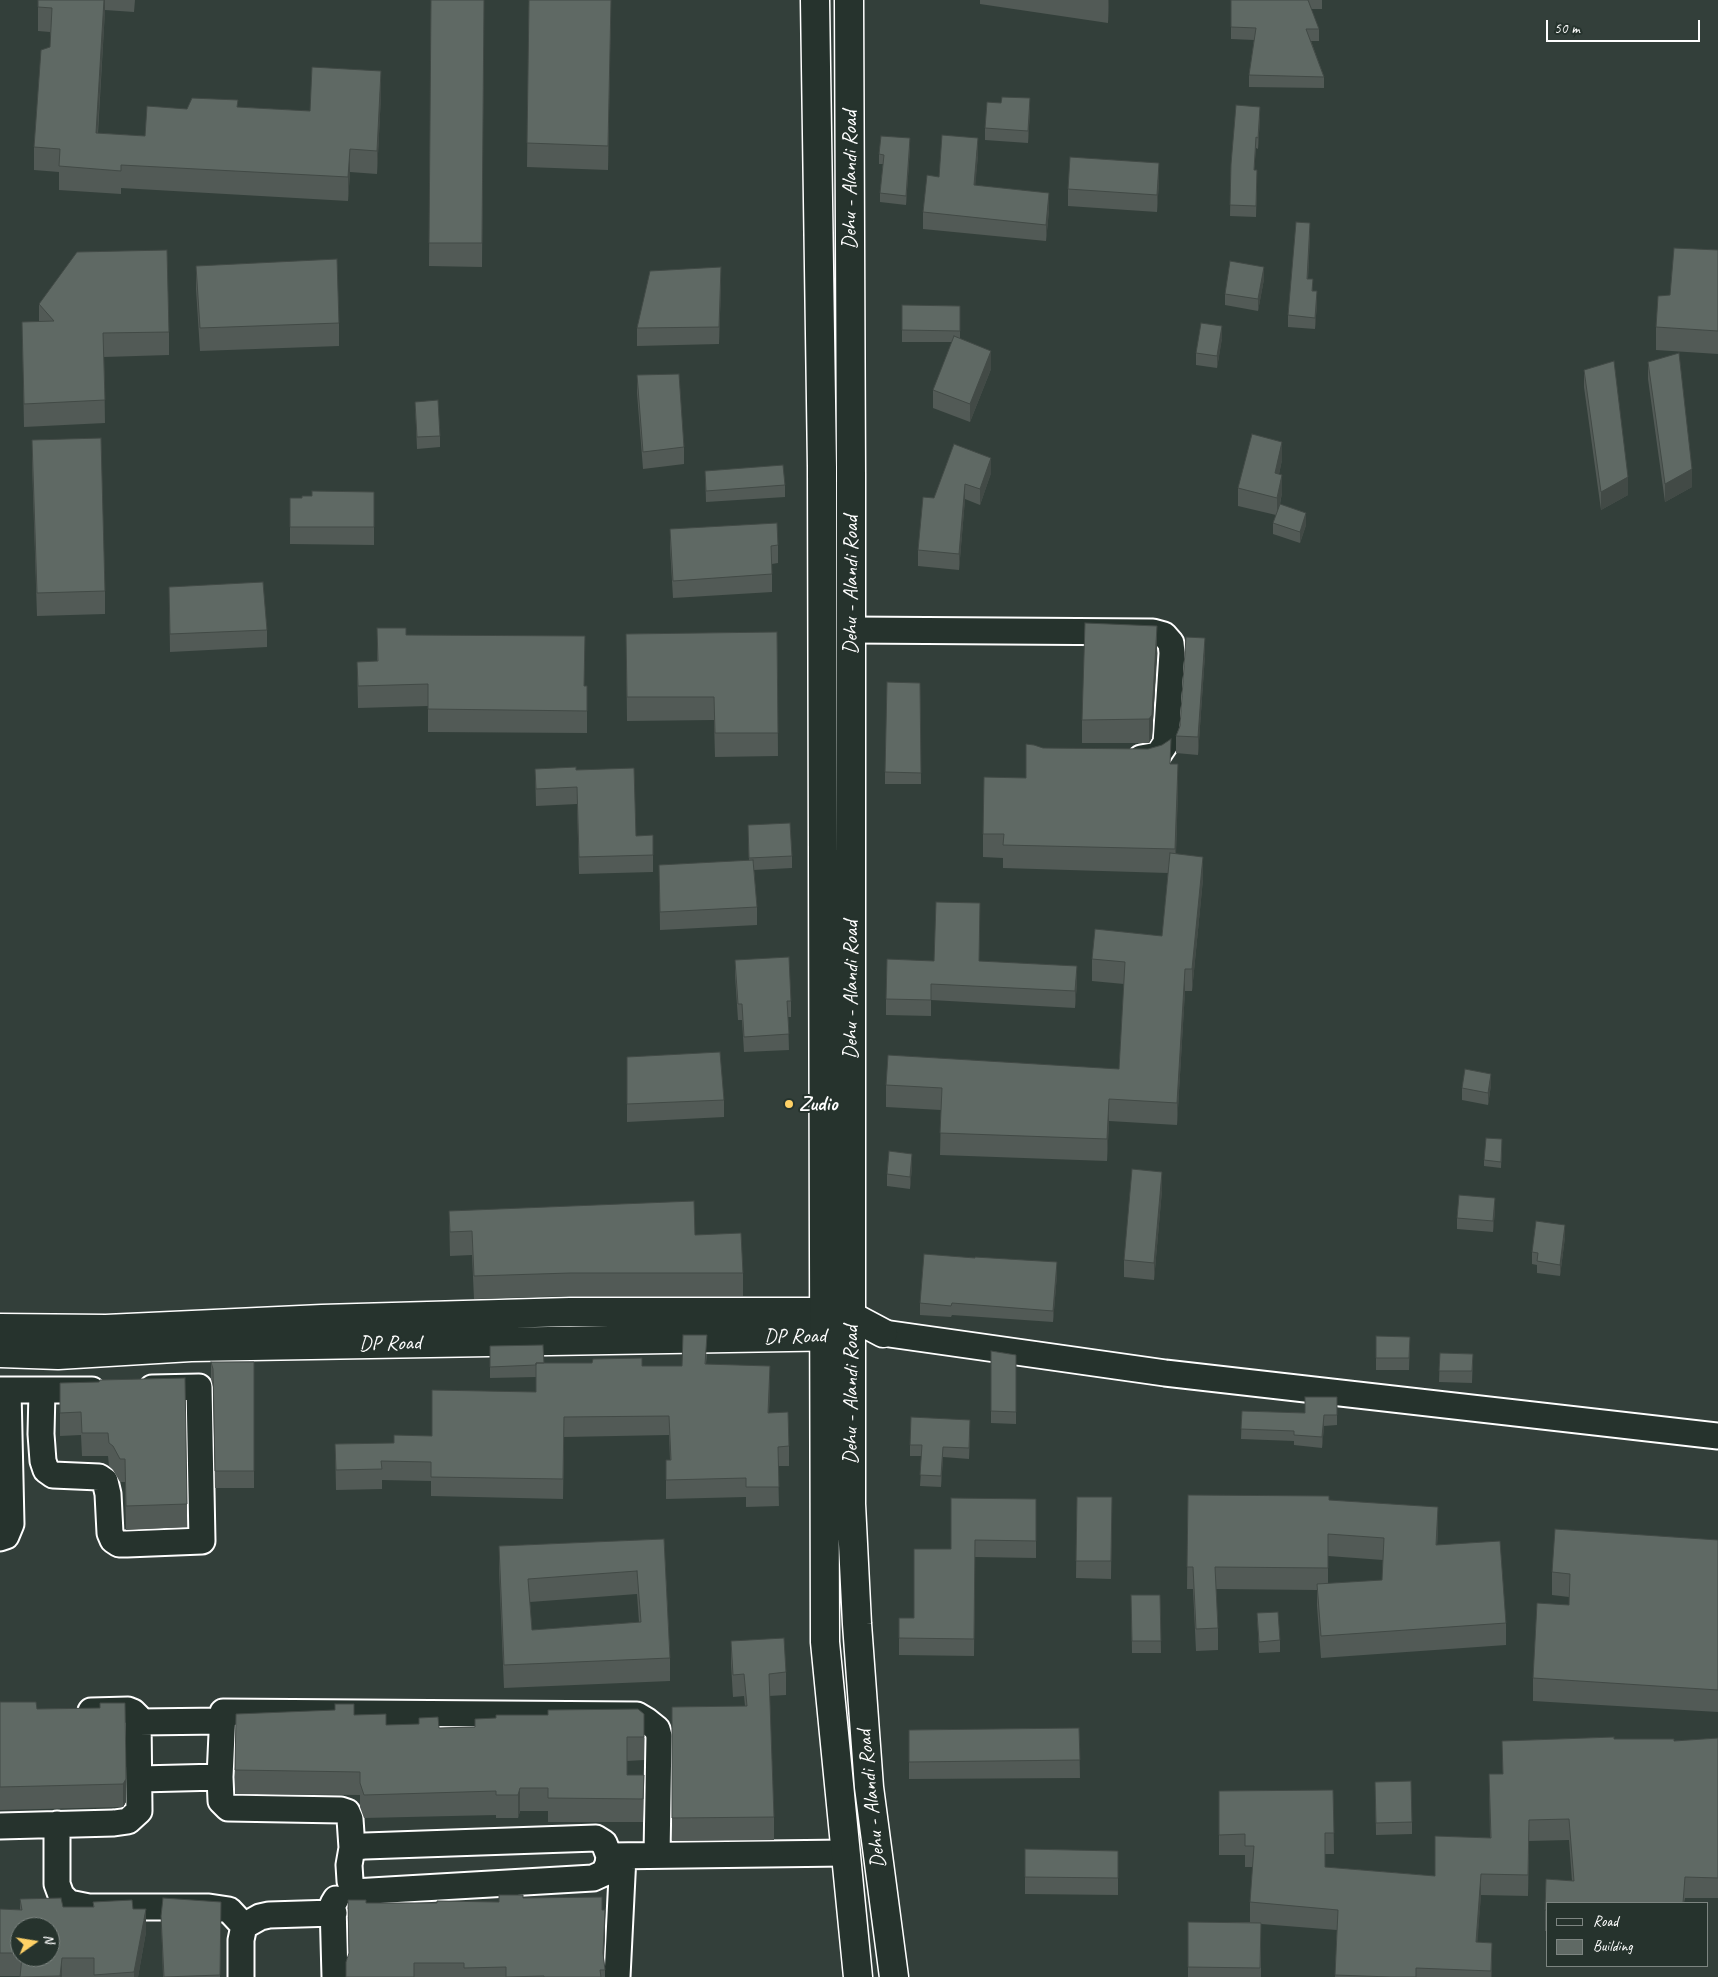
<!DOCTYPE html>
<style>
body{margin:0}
#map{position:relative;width:1718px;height:1977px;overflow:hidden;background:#333f3a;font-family:Caveat,sans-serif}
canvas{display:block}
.legend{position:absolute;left:1546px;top:1902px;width:162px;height:65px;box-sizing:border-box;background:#26332d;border:1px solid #7d8581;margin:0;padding:6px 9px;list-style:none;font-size:15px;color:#fff}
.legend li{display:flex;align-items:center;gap:10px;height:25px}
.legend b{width:25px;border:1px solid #7d8581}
.north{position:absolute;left:10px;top:1917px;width:50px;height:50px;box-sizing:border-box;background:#26332d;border:1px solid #7d8581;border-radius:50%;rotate:77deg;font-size:14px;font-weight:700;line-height:20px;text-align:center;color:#fff}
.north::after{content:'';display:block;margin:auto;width:18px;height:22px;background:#ffd166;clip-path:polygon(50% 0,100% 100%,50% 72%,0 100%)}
.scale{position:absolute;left:1546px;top:20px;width:154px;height:22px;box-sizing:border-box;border:2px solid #fff;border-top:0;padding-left:6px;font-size:15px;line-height:18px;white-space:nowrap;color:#fff;-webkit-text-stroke:4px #26332d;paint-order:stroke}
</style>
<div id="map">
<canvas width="1718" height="1977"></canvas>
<ul class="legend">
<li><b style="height:6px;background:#26332d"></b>Road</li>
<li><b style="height:14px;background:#5f6964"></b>Building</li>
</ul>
<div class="north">N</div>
<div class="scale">50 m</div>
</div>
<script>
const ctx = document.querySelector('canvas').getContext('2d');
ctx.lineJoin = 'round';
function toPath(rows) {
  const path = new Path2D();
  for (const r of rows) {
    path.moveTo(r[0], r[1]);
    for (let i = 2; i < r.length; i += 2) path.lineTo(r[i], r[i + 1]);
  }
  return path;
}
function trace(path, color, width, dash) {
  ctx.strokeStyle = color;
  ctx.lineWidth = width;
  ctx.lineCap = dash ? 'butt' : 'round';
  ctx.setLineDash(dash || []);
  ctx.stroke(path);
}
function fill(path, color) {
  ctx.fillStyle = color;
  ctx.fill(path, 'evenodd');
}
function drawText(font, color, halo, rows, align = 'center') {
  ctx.font = font + ' Caveat,sans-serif';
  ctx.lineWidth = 4;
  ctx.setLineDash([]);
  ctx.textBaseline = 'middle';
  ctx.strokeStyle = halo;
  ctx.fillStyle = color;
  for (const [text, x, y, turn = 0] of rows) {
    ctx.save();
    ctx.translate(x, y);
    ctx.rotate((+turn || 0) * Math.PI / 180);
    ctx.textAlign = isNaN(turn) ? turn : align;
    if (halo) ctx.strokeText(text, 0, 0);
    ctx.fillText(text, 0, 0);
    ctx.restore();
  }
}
const street = toPath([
 [851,630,1153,632,1164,635,1171,643,1172,653,1166,743,1158,755,1141,758],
 [883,1333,1165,1373,1718,1436],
 [0,1390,92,1390],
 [42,1391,41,1434,43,1461,46,1470,53,1475,99,1477,105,1481,108,1494,110,1533,113,1540,119,1544,127,1544,202,1541,199,1387,152,1388],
 [0,1538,6,1536,11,1524,8,1390],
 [139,1722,222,1721],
 [140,1779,220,1777],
 [57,1824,57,1884,61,1895,69,1903,89,1907,209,1907,229,1910,244,1926],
 [0,1826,114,1823,128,1821,139,1811,138,1717,133,1712,128,1710,91,1711],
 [352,1848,350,1819,347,1812,341,1810,228,1808,221,1801,220,1777,223,1712,637,1715,647,1721,657,1729,659,1736,657,1855],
 [609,1856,604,1843,596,1838,365,1846,352,1848,349,1865,350,1881,354,1892,593,1878,604,1873,608,1864,609,1856,845,1853],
 [241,1977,241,1940,244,1926,260,1917,269,1915,334,1913],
 [335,1977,333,1904,336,1899],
 [617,1977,623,1856]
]);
const secondary = toPath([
 [0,1328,106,1329,322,1319,570,1312,823,1312,851,1316,883,1333],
 [0,1353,58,1355,191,1347,848,1336]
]);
const primary = toPath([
 [815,0,822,467,825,1642,858,1977],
 [849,0,851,473,851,1504,857,1624,869,1787,894,1977]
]);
trace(street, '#fff', 29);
trace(secondary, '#fff', 31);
trace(primary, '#fff', 31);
trace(street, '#26332d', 25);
trace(secondary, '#26332d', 28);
trace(primary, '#26332d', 28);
fill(toPath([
 [38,0,135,0,134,12,105,10,98,133,145,136,187,109,238,107,310,111,381,95,377,174,350,172,348,201,121,188,121,194,59,190,59,172,34,170,34,147,50,47,50,32,38,31],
 [431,0,484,0,482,267,429,266],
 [529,0,611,0,608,170,527,167],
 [980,0,1109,0,1108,23,980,4],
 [1231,0,1322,0,1322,9,1311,9,1319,29,1319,41,1311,41,1324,77,1324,88,1249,87,1249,75,1254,40,1231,39],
 [1001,103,1030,110,1028,143,985,140,985,128],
 [1260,118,1258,149,1256,148,1254,170,1257,181,1256,217,1230,216,1231,164],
 [910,148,906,205,880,202,880,193,883,164,879,164,879,154],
 [978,155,975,185,1049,210,1046,241,923,229,923,212,939,177],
 [1159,181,1157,212,1068,206,1068,189],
 [1310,235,1308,279,1313,291,1317,303,1315,329,1288,327,1288,315],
 [1718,250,1718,354,1656,350,1656,327,1670,295],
 [196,266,339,323,339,346,200,351,196,289],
 [1264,279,1258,311,1225,305,1225,294],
 [721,285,719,344,637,346,637,328],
 [39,304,169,332,169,355,104,357,105,423,24,427,22,322,39,322],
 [902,305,960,306,960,339,991,369,970,422,933,408,933,390,952,342,902,342],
 [1222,338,1217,368,1196,365,1196,353],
 [1648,362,1692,487,1665,502,1648,379],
 [1584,370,1628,495,1601,510,1584,387],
 [637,375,684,447,684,464,643,469,637,393],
 [415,402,440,436,440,447,417,449],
 [32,440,105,591,105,614,37,616,32,463],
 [954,444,991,473,980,505,965,499,959,570,918,566,918,550,934,498],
 [1282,460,1279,474,1282,493,1280,504,1306,525,1300,543,1273,534,1273,523,1276,515,1238,506,1238,488],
 [705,471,785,485,785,497,706,502],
 [374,492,374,545,290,544,290,498,302,498],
 [670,529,778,545,778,563,772,564,772,592,673,598,670,547],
 [169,587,267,630,267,647,170,652],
 [377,628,406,635,584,686,587,686,587,733,428,732,428,706,358,708,357,662,377,661],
 [777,632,778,756,715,757,714,720,627,721,626,634],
 [1157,649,1152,738,1149,743,1082,743,1082,720],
 [1205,655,1198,755,1176,753,1176,736],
 [920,683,921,784,885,784,885,772],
 [1043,748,1171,764,1178,787,1176,854,1203,879,1192,991,1185,991,1177,1125,1109,1121,1107,1161,940,1155,941,1110,886,1107,886,1085,1119,1069,1124,984,1092,981,1092,959,1162,936,1168,873,1003,868,1003,858,983,857,983,834,1026,778],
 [535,769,576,770,653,855,653,872,579,874,577,804,536,806],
 [748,825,792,856,792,868,754,870,757,907,757,925,660,930,659,865,749,861],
 [735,960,791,1001,791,1017,788,1017,789,1050,744,1052,742,1020,738,1020,735,975],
 [934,961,979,961,1077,982,1075,1008,931,1000,931,1016,886,1015,886,999],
 [627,1057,724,1100,724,1117,627,1122],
 [1491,1085,1488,1105,1462,1100,1462,1088],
 [1502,1145,1501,1168,1484,1166,1484,1160],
 [912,1166,910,1189,887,1186,887,1174],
 [1162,1190,1154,1280,1124,1277,1124,1260],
 [1495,1210,1493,1232,1457,1229,1457,1218],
 [449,1211,695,1235,743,1273,743,1296,570,1296,474,1299,472,1255,450,1256],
 [1565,1237,1560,1276,1537,1273,1537,1265,1532,1264,1532,1252],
 [1057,1274,1053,1322,952,1315,951,1317,920,1315,920,1303],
 [1376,1336,1410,1337,1409,1370,1376,1370],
 [490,1346,544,1363,642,1366,682,1366,707,1354,706,1364,770,1386,769,1413,789,1446,789,1466,778,1466,779,1506,746,1507,746,1497,666,1499,666,1460,670,1460,669,1435,564,1437,563,1499,431,1496,431,1481,382,1480,382,1489,336,1490,335,1444,394,1443,432,1436,536,1392,536,1377,490,1378],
 [991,1351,1016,1355,1016,1424,991,1423],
 [1440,1353,1473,1354,1472,1383,1439,1382],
 [211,1362,254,1362,254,1488,215,1488,213,1387,211,1379],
 [60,1383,187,1504,187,1527,126,1530,125,1482,120,1482,113,1470,109,1466,108,1456,82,1456,81,1435,60,1436],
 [1337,1397,1337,1425,1324,1426,1322,1448,1294,1445,1294,1441,1241,1439,1242,1411,1305,1413],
 [970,1431,969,1459,943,1457,941,1487,920,1486,922,1456,910,1456,910,1445],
 [1188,1495,1329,1500,1438,1529,1437,1545,1506,1623,1506,1645,1321,1658,1317,1606,1317,1590,1216,1589,1218,1628,1218,1650,1196,1651,1193,1589,1187,1589],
 [1328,1556,1383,1560,1382,1580,1328,1584],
 [1077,1497,1112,1497,1111,1579,1076,1578],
 [1036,1499,1036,1558,975,1557,974,1656,899,1655,899,1618,914,1618,951,1549],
 [664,1539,670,1658,670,1681,504,1688,499,1570,499,1546],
 [637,1594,639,1622,532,1630,530,1602],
 [1718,1540,1718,1712,1533,1701,1533,1678,1569,1605,1569,1597,1552,1595,1552,1572],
 [1131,1595,1160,1595,1161,1653,1132,1653],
 [1257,1613,1280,1640,1280,1652,1259,1653],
 [731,1641,786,1672,786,1695,769,1696,774,1817,774,1840,672,1841,672,1707,745,1706,744,1696,733,1697,731,1664],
 [0,1702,37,1709,100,1708,125,1703,126,1802,123,1807,0,1810],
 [644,1714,644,1760,627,1761,627,1775,644,1775,643,1822,548,1822,548,1811,520,1811,518,1818,496,1818,496,1815,364,1818,360,1807,360,1795,235,1794,235,1770,386,1725,439,1728,475,1727],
 [1079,1728,1080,1778,909,1779,909,1730],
 [1614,1737,1614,1739,1674,1739,1674,1741,1718,1738,1718,1898,1685,1898,1684,1903,1547,1903,1547,1931,1545,1931,1545,1910,1546,1879,1572,1881,1569,1840,1529,1841,1528,1896,1481,1895,1477,1942,1492,1943,1492,1977,1335,1977,1337,1930,1261,1924,1261,1977,1188,1977,1188,1922,1250,1922,1250,1902,1253,1867,1245,1867,1245,1855,1219,1855,1219,1791,1333,1790,1334,1854,1325,1854,1325,1867,1435,1876,1435,1836,1490,1838,1489,1774,1503,1774,1502,1741],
 [1375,1782,1412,1822,1412,1834,1376,1835],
 [1025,1849,1118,1851,1118,1895,1025,1894],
 [523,1898,602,1910,605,1933,604,1959,605,1970,605,1977,346,1977,349,1955,348,1900,366,1903,437,1903,499,1902],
 [20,1899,63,1907,93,1907,93,1902,133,1909,146,1932,138,1977,20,1977,20,1976,0,1976,0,1909,20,1910],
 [20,1927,50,1957,20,1957],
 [221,1902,220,1977,163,1977,161,1916]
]), '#525a56');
fill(toPath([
 [104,0,105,0,105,10,96,156,96,133],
 [611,0,608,170,608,146],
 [1108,0,1109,0,1108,23],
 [381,71,381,95,377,174,377,151],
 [1030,98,1030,110,1028,143,1028,131],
 [1260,107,1260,118,1258,149,1258,138],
 [910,138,910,148,906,205,906,196],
 [978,138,978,155,974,202,974,185],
 [350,149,350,172,348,201,348,177],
 [1159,163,1159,181,1157,212,1157,195],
 [1049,193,1049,210,1046,241,1046,225],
 [1310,223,1310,235,1307,290,1307,279],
 [721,267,721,285,719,344,719,327],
 [1264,267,1264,279,1258,311,1258,299],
 [1317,291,1317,303,1315,329,1315,318],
 [1222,326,1222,338,1217,368,1217,356],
 [991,351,991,369,970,422,970,404],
 [1282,442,1282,460,1275,491,1275,473],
 [991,458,991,473,980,505,980,489],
 [1692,469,1692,487,1665,502,1665,484],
 [1282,475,1282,493,1277,516,1277,498],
 [1628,477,1628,495,1601,510,1601,492],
 [965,484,965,499,959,570,959,554],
 [1306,513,1306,525,1300,543,1300,532],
 [1157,626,1157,649,1152,738,1149,743,1149,719],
 [1205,638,1205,655,1198,755,1198,737],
 [1178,764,1178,787,1175,873,1175,849],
 [1203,857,1203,879,1192,991,1192,969],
 [1077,966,1077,982,1075,1008,1075,991],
 [1185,969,1185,991,1177,1125,1177,1103],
 [1491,1074,1491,1085,1488,1105,1488,1093],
 [1109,1099,1109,1121,1107,1161,1107,1139],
 [912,1154,912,1166,910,1189,910,1177],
 [1162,1172,1162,1190,1154,1280,1154,1263],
 [1495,1198,1495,1210,1493,1232,1493,1221],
 [1565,1225,1565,1237,1560,1276,1560,1265],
 [1057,1262,1057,1274,1053,1322,1053,1311],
 [770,1366,770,1386,768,1432,768,1413],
 [1324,1415,1324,1426,1322,1448,1322,1437],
 [970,1420,970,1431,969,1459,969,1448],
 [943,1447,943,1457,941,1487,941,1476],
 [1438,1507,1438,1529,1436,1567,1436,1545],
 [126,1779,126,1802,123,1807,123,1784],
 [520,1788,520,1811,518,1818,518,1795],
 [1529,1820,1529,1841,1528,1896,1528,1875],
 [1481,1874,1481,1895,1476,1963,1476,1942],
 [146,1909,146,1932,138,1977,134,1977,134,1972],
 [605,1910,605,1933,603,1970,603,1953],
 [1492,1943,1492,1977,1491,1977],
 [62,1958,62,1977,60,1977,60,1976]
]), '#424a46');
const building = toPath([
 [38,0,104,0,96,133,145,136,147,106,187,109,192,98,238,100,237,107,310,111,312,67,381,71,377,151,350,149,348,177,121,165,121,171,59,166,60,149,34,147,41,50,50,47,52,8,38,7,38,0],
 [431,0,484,0,482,243,429,243,431,0],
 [529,0,611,0,608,146,527,143,529,0],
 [1231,0,1308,0,1319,29,1306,29,1324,77,1249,75,1256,28,1231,27,1231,0],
 [1002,97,1030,98,1028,131,985,128,987,102,1001,103,1002,97],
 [1236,105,1260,107,1258,138,1256,137,1254,170,1257,170,1256,206,1230,205,1231,164,1236,105],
 [942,135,978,138,974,185,1049,193,1046,225,923,212,927,175,939,177,942,135],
 [881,136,910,138,906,196,880,193,884,155,879,154,881,136],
 [1070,157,1159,163,1157,195,1068,189,1070,157],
 [1296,222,1310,223,1307,279,1313,279,1312,291,1317,291,1315,318,1288,315,1296,222],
 [1674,248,1718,250,1718,331,1656,327,1658,296,1670,295,1674,248],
 [167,250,169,332,103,333,105,400,24,404,22,322,54,321,39,304,77,252,167,250],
 [337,259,339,323,200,328,196,266,337,259],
 [1230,261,1264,267,1258,299,1225,294,1230,261],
 [721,267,719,327,637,328,650,271,721,267],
 [902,305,960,306,960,331,902,330,902,305],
 [1201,323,1222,326,1217,356,1196,353,1201,323],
 [954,336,991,351,970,404,933,390,954,336],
 [1679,353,1692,469,1665,484,1648,362,1679,353],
 [1614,361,1628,477,1601,492,1584,370,1614,361],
 [679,374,684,447,643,452,637,375,679,374],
 [438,400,440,436,417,437,415,402,438,400],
 [1252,434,1282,442,1275,473,1282,475,1277,498,1238,488,1252,434],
 [101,438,105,591,37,593,32,440,101,438],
 [954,444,991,458,980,489,965,484,959,554,918,550,923,497,934,498,954,444],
 [783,465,785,485,706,491,705,471,783,465],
 [312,491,374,492,374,527,290,527,290,498,302,498,302,496,312,496,312,491],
 [1280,504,1306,513,1300,532,1273,523,1280,504],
 [777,523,778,545,771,546,772,574,673,581,670,529,777,523],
 [263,582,267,630,170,634,169,587,263,582],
 [1085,623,1157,626,1152,715,1149,719,1082,720,1085,623],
 [377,628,406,628,406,635,585,636,584,686,587,686,587,711,428,709,428,684,358,686,357,662,378,661,377,628],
 [777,632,778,733,715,733,714,697,627,697,626,634,777,632],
 [1186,637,1205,638,1198,737,1176,736,1180,726,1186,637],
 [887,682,920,683,921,773,885,772,887,682],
 [1171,739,1170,764,1178,764,1175,849,1003,845,1004,834,983,834,984,777,1026,778,1026,744,1034,745,1043,748,1148,749,1162,745,1171,739],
 [576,767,576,770,634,768,636,836,653,835,653,855,579,857,577,787,536,789,535,769,576,767],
 [790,823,792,856,749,858,748,825,790,823],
 [1170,853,1203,857,1192,969,1185,969,1177,1103,1109,1099,1107,1139,940,1133,942,1088,886,1085,888,1055,1119,1069,1125,962,1092,959,1095,929,1162,936,1170,853],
 [753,860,757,907,660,912,659,865,753,860],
 [936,902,980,903,979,961,1077,966,1075,991,931,984,931,1000,886,999,887,959,934,961,936,902],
 [789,957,791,1001,787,1001,789,1034,744,1037,742,1004,738,1004,735,960,789,957],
 [720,1052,724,1100,627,1104,627,1057,720,1052],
 [1465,1069,1491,1074,1488,1093,1462,1088,1465,1069],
 [1486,1138,1502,1139,1501,1162,1484,1160,1486,1138],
 [889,1151,912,1154,910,1177,887,1174,889,1151],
 [1132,1169,1162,1172,1154,1263,1124,1260,1132,1169],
 [1459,1195,1495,1198,1493,1221,1457,1218,1459,1195],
 [694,1201,695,1235,741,1233,743,1273,570,1273,474,1276,472,1231,450,1232,449,1211,694,1201],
 [1536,1221,1565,1225,1560,1265,1537,1261,1538,1253,1532,1252,1536,1221],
 [924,1254,975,1258,975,1257,1057,1262,1053,1311,952,1303,951,1306,920,1303,924,1254],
 [683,1335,707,1335,705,1364,770,1366,768,1413,788,1412,789,1446,778,1447,779,1487,746,1487,746,1478,666,1480,666,1460,671,1460,669,1416,564,1417,563,1479,431,1477,431,1462,381,1461,382,1469,336,1470,335,1444,394,1443,394,1435,432,1436,432,1390,536,1392,536,1363,592,1363,593,1359,642,1358,642,1366,682,1366,683,1335],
 [1376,1336,1410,1337,1409,1358,1376,1358,1376,1336],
 [543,1345,544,1363,536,1363,536,1365,490,1367,490,1346,543,1345],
 [991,1351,1016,1355,1016,1412,991,1411,991,1351],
 [1440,1353,1473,1354,1472,1371,1439,1371,1440,1353],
 [211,1362,254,1362,254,1471,215,1471,213,1369,211,1362],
 [185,1378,187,1504,126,1506,125,1459,120,1459,113,1446,109,1443,108,1433,82,1433,81,1412,60,1413,60,1383,99,1382,100,1380,185,1378],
 [1305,1397,1337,1397,1337,1415,1324,1415,1322,1437,1294,1435,1294,1431,1241,1429,1242,1411,1305,1413,1305,1397],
 [911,1417,970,1420,969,1448,943,1447,941,1476,920,1475,922,1445,910,1445,911,1417],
 [1188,1495,1329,1496,1329,1500,1438,1507,1436,1545,1500,1541,1506,1623,1321,1636,1317,1584,1382,1580,1384,1538,1328,1534,1328,1568,1215,1567,1218,1628,1196,1629,1193,1567,1187,1567,1188,1495],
 [1077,1497,1112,1497,1111,1561,1076,1561,1077,1497],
 [951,1498,1036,1499,1036,1541,975,1540,974,1639,899,1638,899,1618,914,1618,914,1549,951,1549,951,1498],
 [1555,1529,1718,1540,1718,1690,1533,1678,1537,1603,1569,1605,1570,1574,1552,1572,1555,1529],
 [664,1539,670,1658,504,1665,499,1546,664,1539],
 [637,1571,641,1622,532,1630,528,1579,637,1571],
 [1131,1595,1160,1595,1161,1641,1132,1641,1131,1595],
 [1278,1612,1280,1640,1259,1642,1257,1613,1278,1612],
 [784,1638,786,1672,769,1674,774,1817,672,1818,672,1707,747,1706,744,1674,733,1675,731,1641,784,1638],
 [0,1702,36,1702,37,1709,100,1708,100,1703,125,1703,126,1779,123,1784,0,1787,0,1702],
 [335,1704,354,1704,354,1715,386,1714,386,1725,419,1724,419,1718,438,1717,439,1728,475,1727,475,1719,496,1718,496,1715,548,1715,548,1710,638,1709,644,1714,644,1737,627,1737,627,1775,644,1775,643,1799,548,1798,548,1788,520,1788,518,1795,496,1795,496,1791,364,1795,360,1783,360,1772,235,1770,236,1714,335,1710,335,1704],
 [1079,1728,1080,1760,909,1762,909,1730,1079,1728],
 [1614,1737,1614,1739,1674,1739,1674,1741,1718,1738,1718,1878,1685,1877,1683,1903,1547,1903,1547,1910,1545,1910,1546,1879,1574,1881,1569,1819,1529,1820,1528,1875,1481,1874,1476,1942,1492,1943,1491,1971,1416,1968,1416,1977,1391,1977,1335,1975,1338,1910,1250,1902,1254,1846,1245,1846,1245,1834,1219,1835,1219,1791,1333,1790,1334,1833,1325,1833,1325,1867,1435,1876,1435,1836,1491,1838,1489,1774,1503,1774,1502,1741,1614,1737],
 [1411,1781,1412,1822,1376,1823,1375,1782,1411,1781],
 [1025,1849,1118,1851,1118,1878,1025,1877,1025,1849],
 [499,1895,523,1895,523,1898,602,1897,602,1910,605,1910,603,1953,605,1970,600,1970,601,1977,544,1977,544,1976,506,1977,506,1967,464,1968,464,1963,414,1963,414,1977,346,1977,346,1962,349,1953,348,1900,366,1900,366,1903,437,1903,437,1901,499,1902,499,1895],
 [61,1898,63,1907,94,1907,93,1902,132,1900,133,1909,146,1909,134,1972,94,1975,94,1958,62,1958,60,1976,20,1977,22,1957,50,1957,50,1927,20,1927,20,1953,0,1953,0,1909,22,1910,20,1899,61,1898],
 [163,1898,221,1902,220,1975,164,1977,161,1916,163,1898],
 [1188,1922,1261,1923,1260,1968,1188,1967,1188,1922]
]);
fill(building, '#5f6964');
trace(building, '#424a46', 1);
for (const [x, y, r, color] of [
 [789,1104,5,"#ffd166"]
]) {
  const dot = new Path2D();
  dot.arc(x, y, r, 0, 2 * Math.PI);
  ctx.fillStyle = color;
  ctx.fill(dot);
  trace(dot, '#26332d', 2);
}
drawText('21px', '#fff', '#26332d', [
 ["Dehu - Alandi Road",850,180,-90],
 ["Dehu - Alandi Road",851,585,-90],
 ["Dehu - Alandi Road",851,990,-90],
 ["DP Road",795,1337,-1],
 ["DP Road",390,1344,-1],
 ["Dehu - Alandi Road",851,1395,-90],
 ["Dehu - Alandi Road",872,1799,-96]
]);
drawText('bold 21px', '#fff', '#26332d', [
 ["Zudio",799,1104]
], 'left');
</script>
